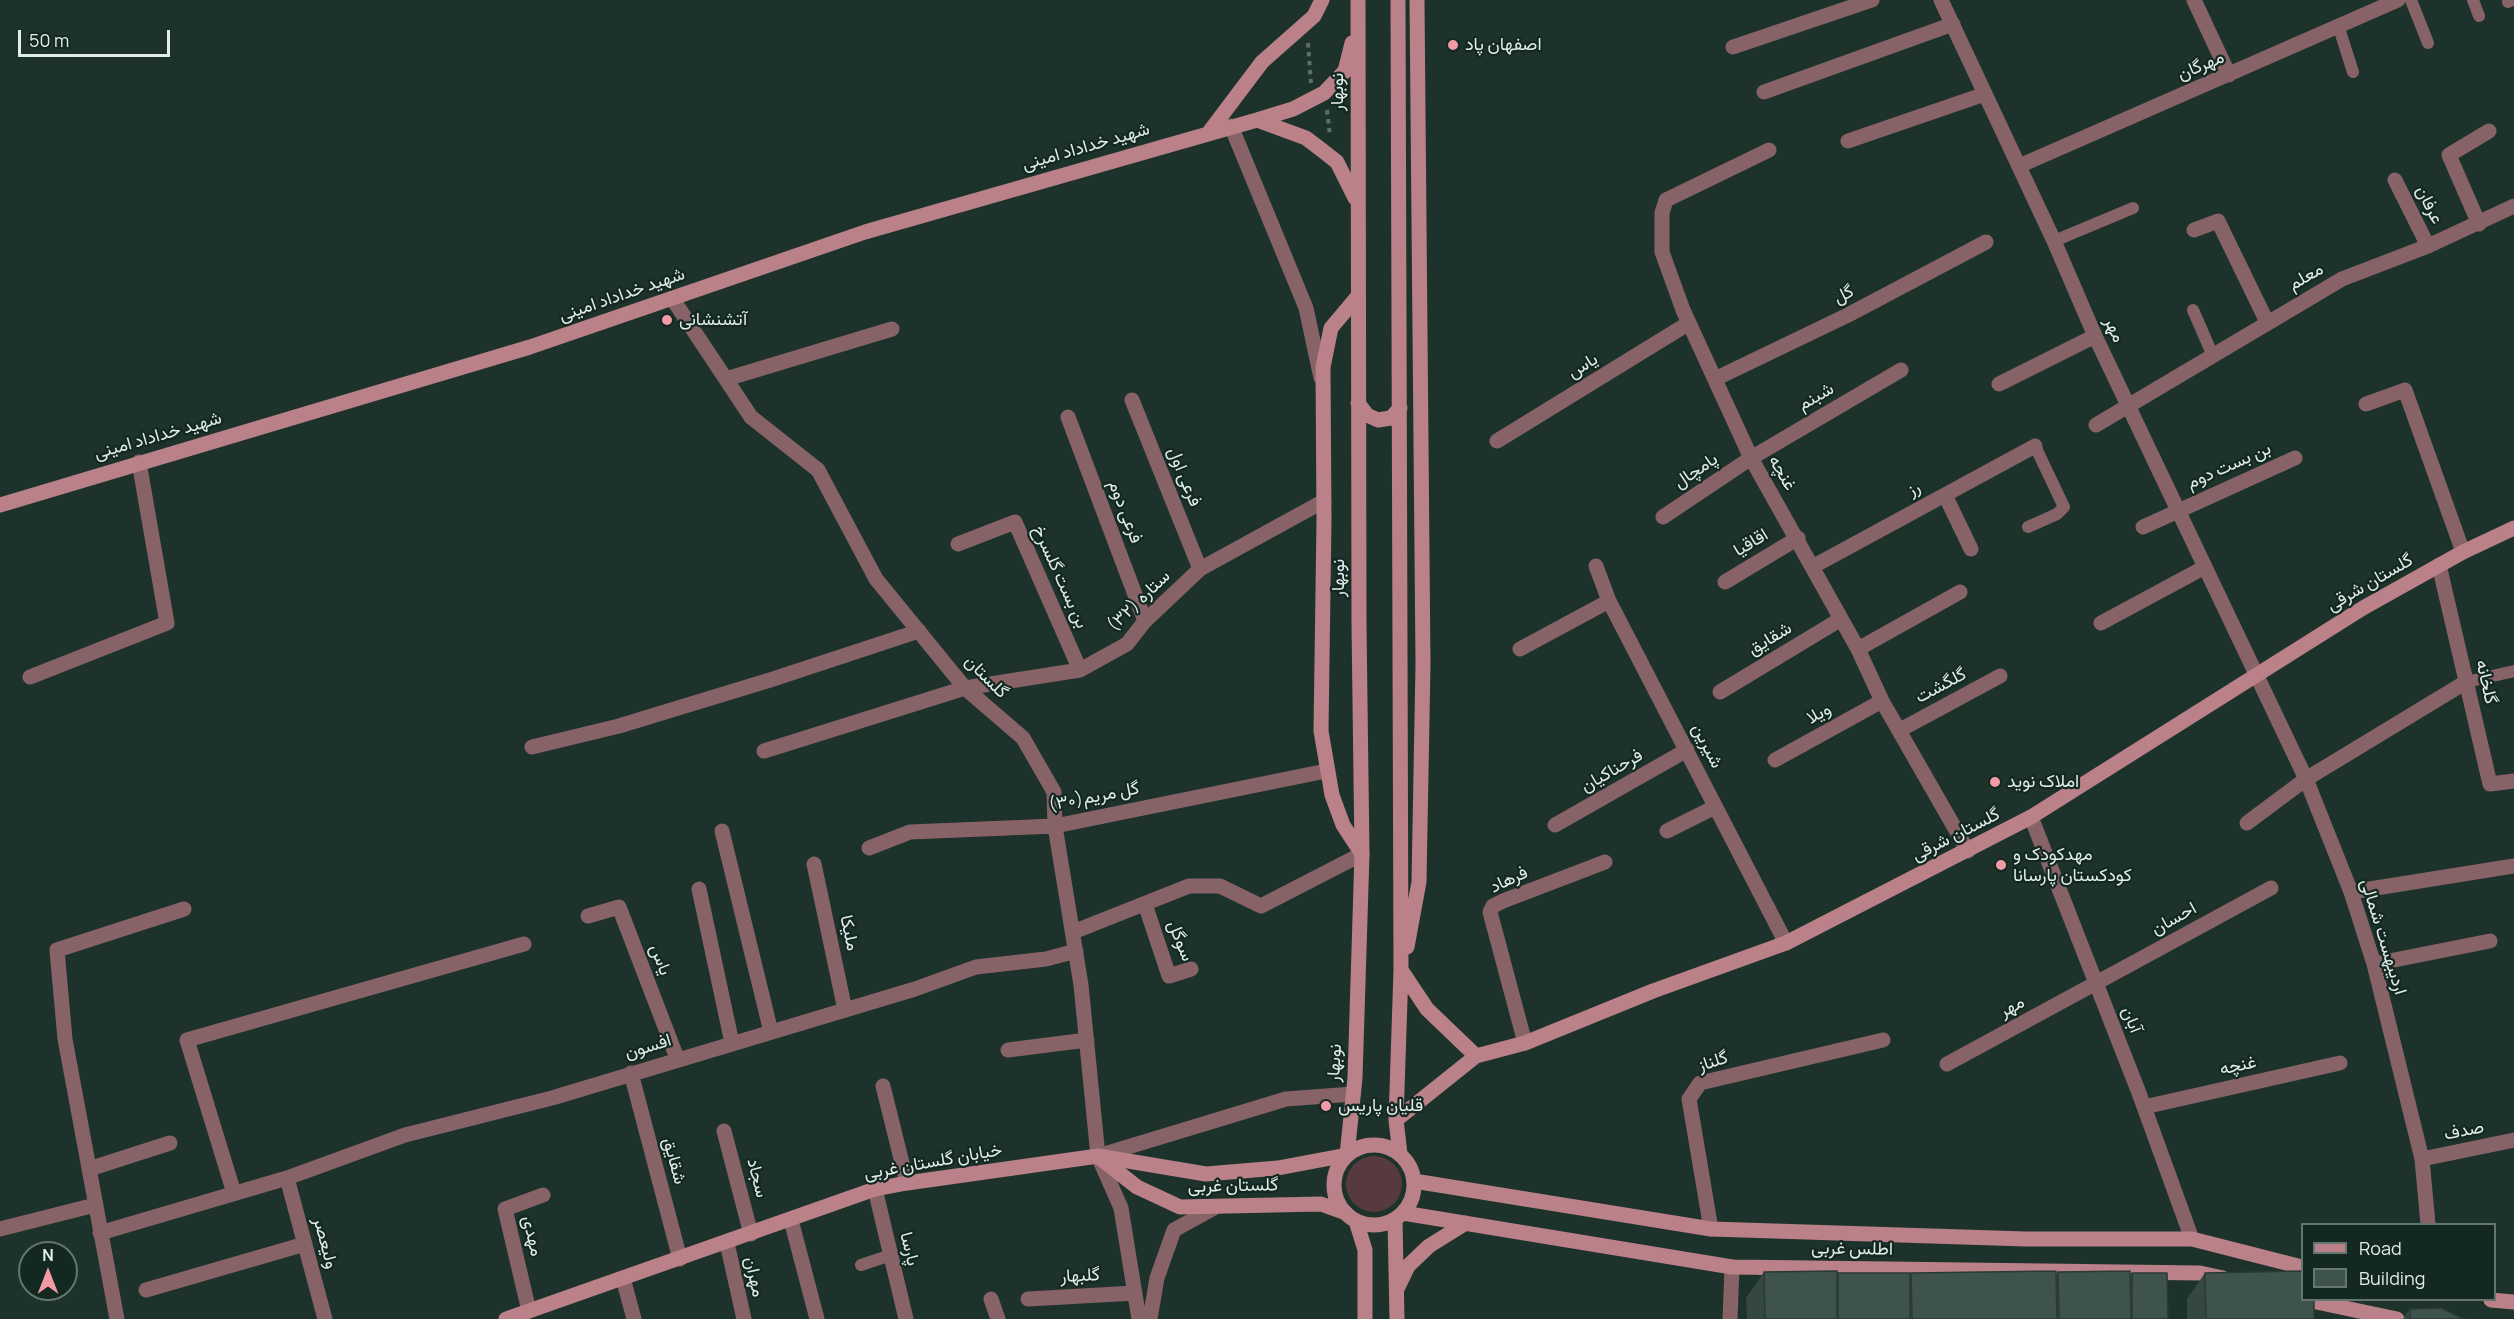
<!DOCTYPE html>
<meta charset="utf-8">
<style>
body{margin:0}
#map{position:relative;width:2514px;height:1319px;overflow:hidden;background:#1d322b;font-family:Manrope,sans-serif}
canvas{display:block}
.legend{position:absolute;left:2301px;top:1223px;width:195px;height:78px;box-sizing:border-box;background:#132821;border:2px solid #657670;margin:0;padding:8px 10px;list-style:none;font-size:18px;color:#dfece7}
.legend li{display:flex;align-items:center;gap:12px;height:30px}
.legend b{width:30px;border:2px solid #657670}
.north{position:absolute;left:18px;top:1241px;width:60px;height:60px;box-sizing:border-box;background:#132821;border:2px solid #657670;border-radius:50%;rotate:0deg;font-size:16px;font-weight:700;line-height:24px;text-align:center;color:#dfece7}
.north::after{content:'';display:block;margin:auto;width:21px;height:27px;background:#f39aa7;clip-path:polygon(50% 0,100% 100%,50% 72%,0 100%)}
.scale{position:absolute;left:18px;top:30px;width:152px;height:27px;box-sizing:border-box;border:3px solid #dfece7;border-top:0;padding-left:8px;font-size:18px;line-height:21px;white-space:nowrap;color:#dfece7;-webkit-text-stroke:4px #132821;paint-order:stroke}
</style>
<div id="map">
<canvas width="2514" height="1319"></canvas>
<ul class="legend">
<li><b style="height:8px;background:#ba8189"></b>Road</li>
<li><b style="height:16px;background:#3d534c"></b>Building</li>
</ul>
<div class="north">N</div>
<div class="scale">50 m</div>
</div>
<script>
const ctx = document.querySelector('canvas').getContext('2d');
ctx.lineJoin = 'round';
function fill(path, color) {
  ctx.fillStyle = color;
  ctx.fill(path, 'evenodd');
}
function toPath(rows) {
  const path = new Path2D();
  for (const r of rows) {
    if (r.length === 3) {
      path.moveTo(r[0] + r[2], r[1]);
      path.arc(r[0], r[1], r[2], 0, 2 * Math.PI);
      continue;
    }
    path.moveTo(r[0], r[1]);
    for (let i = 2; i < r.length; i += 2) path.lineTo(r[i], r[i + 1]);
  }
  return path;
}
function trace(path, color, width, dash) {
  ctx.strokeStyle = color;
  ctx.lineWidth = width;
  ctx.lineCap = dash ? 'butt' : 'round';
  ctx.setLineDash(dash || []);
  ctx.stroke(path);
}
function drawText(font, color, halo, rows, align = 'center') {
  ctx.font = font + ' Manrope,Vazirmatn,sans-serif';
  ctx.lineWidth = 4.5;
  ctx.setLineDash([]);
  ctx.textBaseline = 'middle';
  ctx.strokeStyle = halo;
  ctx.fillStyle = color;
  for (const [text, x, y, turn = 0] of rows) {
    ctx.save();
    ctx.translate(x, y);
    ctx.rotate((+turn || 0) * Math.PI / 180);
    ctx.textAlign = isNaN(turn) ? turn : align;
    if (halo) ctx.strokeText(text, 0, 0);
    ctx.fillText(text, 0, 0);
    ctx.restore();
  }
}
fill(toPath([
 [1374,1184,28]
]), '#563a3e');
trace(toPath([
 [1308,43,1311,83],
 [1327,110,1330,135]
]), '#5d6f69', 4, [4.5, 4.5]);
trace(toPath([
 [2411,0,2428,43],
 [2473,0,2479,16],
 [2508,2,2512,0],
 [2339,28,2353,72],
 [2054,241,2133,208],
 [2193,310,2213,356],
 [2028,527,2057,514,2064,507,2035,446],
 [2466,682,2514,671],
 [861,1265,891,1255]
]), '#876368', 12);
trace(toPath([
 [1941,0,2054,241,2095,336,2306,779,2351,892,2374,964,2422,1159,2428,1224],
 [2194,0,2229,75],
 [1733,47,1872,0],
 [1764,92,1953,24],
 [1231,126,1306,308,1321,378],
 [1848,141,1985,94],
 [1769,150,1666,200,1662,213,1662,252,1683,310,1751,458,1858,649,1882,701,1968,851],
 [2019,166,2398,0],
 [2395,180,2428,246],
 [2479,224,2449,155,2489,131],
 [2194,230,2218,221,2267,322],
 [672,298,751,417,818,470,876,579,965,688,1023,738,1054,792,1055,826,1081,985,1098,1156,1121,1208,1139,1319],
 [1717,378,1848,315,1986,242],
 [726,379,892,329],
 [1999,384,2095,336],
 [1132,400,1200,569],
 [2366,404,2405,390,2463,552],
 [1068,417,1145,621],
 [2096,425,2342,279,2428,246,2514,206],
 [1497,441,1689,323],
 [1945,495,1971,549],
 [1663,517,1751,458,1901,370],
 [2143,527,2295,458],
 [958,544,1015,522,1080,670],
 [2439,565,2490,784,2514,781],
 [1596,566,1609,601,1786,943],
 [1812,567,2035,446],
 [1725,582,1798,538],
 [2101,623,2205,567],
 [1520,649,1609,601],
 [1858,649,1960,592],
 [30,677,167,623,139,462],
 [1720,692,1841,619],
 [1900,730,2000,676],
 [532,747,619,726,770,680,919,631],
 [764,751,965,688,1080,670,1127,644,1145,621,1200,569,1324,501],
 [1775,760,1882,701],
 [2031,817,2139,1093,2192,1239],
 [2247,823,2306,779,2466,682],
 [1555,825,1687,750],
 [722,831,771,1032],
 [1667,831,1715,807],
 [869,848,910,832,1055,826,1326,771],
 [814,864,845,1010],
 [699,889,732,1043],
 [2351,892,2514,866],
 [1145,904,1169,976,1191,969],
 [588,916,619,907,677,1058],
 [1073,932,1189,886,1220,886,1261,906,1362,854],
 [2374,964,2490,941],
 [1525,1043,1490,912,1493,906,1503,901,1605,862],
 [1008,1050,1087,1040],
 [1947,1064,2271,888],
 [631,1073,680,1259],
 [883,1086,907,1183],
 [2144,1107,2340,1063],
 [724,1131,751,1234],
 [1098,1156,1286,1099,1353,1094],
 [2422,1159,2514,1140],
 [89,1169,170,1143],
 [287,1178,325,1319],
 [875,1189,906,1319],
 [234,1193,187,1040,524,944],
 [791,1220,817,1319],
 [0,1229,95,1205],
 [1711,1229,1689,1099,1700,1083,1883,1040],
 [100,1233,287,1178,405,1135,552,1098,915,989,976,967,1046,959,1076,951],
 [727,1243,744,1319],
 [623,1278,634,1319],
 [146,1290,305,1244],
 [991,1299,998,1319],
 [1028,1299,1135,1293],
 [529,1311,505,1209,543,1195],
 [117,1319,65,1039,57,950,184,909],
 [1150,1319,1157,1278,1174,1230,1214,1208],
 [1730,1319,1732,1267]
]), '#876368', 15);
trace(toPath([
 [1398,0,1401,970,1396,1120,1400,1154],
 [1352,43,1345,71,1324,93,1293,109,1257,120,1306,138,1323,151,1337,162,1355,198],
 [1210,131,1262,62,1314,16,1322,0],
 [1358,296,1331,328,1323,367,1324,520,1321,731,1332,795,1343,825,1362,854],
 [1358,403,1367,415,1378,420,1391,418,1400,408],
 [0,505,530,347,865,232,1257,120],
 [1407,947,1419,882,1423,664,1417,0],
 [1401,970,1427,1009,1476,1056],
 [1396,1120,1476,1056,1525,1043,1653,991,1786,943,2031,817,2363,608,2463,552,2514,528],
 [1374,1185,40],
 [1100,1158,1137,1187,1180,1207,1321,1204,1346,1213],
 [1414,1181,1711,1229,2026,1239,2192,1239,2302,1267],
 [1403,1213,1732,1267,2200,1273,2223,1278],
 [1395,1219,1397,1319],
 [1356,1221,1365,1250,1365,1319],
 [1398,1287,1408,1266,1429,1246,1466,1223],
 [2307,1300,2397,1319],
 [2491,1300,2514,1302],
 [506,1319,875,1189,907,1183,1098,1156,1206,1174,1278,1168,1347,1155,1355,1078,1362,854,1359,625,1358,0]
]), '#ba8189', 15);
fill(toPath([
 [1764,1272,1837,1275,1838,1273,1910,1275,1911,1273,2056,1275,2058,1272,2130,1275,2132,1273,2168,1319,1747,1319,1746,1298],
 [2205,1273,2314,1319,2187,1319,2187,1299],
 [2410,1309,2464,1319,2403,1319]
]), '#344741');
const building = toPath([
 [1837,1271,1837,1319,1765,1319,1764,1272,1837,1271],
 [2056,1271,2057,1319,1912,1319,1911,1273,2056,1271],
 [2130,1271,2131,1319,2059,1319,2058,1272,2130,1271],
 [2302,1271,2302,1299,2314,1299,2314,1319,2206,1319,2205,1273,2302,1271],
 [1838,1273,1910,1273,1910,1319,1838,1319,1838,1273],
 [2132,1273,2167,1273,2168,1319,2132,1319,2132,1273],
 [2441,1308,2464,1319,2410,1319,2410,1309,2441,1308]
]);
fill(building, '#3d534c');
trace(building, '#2b3a35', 1.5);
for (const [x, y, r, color] of [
 [1453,45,6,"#f39aa7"],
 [667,320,6,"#f39aa7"],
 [1995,782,6,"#f39aa7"],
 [2001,865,6,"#f39aa7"],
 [1326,1106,6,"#f39aa7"]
]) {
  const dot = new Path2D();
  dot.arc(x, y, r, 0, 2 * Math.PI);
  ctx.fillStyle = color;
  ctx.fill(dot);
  trace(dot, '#132821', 2);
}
drawText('18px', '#dfece7', '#132821', [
 ["اصفهان پاد",1465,45],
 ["آتشنشانی",679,320],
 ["املاک نوید",2007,782],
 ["مهدکودک و",2013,855],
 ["کودکستان پارسانا",2013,876],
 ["قلیان پاریس",1338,1106]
], 'left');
drawText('18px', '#dfece7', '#132821', [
 ["مهرگان",2201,66,-23],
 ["نوبهار",1338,92,-90],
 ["شهید خداداد امینی",1086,147,-16],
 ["عرفان",2429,205,64],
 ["معلم",2306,277,-30],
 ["شهید خداداد امینی",622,295,-19],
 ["گل",1844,295,-27],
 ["مهر",2114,330,65],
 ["یاس",1583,366,-31],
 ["شبنم",1816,397,-30],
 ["شهید خداداد امینی",158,436,-16],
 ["بن بست دوم",2229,466,-24],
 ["پامچال",1696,471,-34],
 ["غنچه",1782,473,60],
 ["فرعی اول",1184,477,68],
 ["رز",1914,489,-29],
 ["فرعی دوم",1125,512,69],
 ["اقاقیا",1751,543,-31],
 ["بن بست گلسرخ",1060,577,66],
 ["نوبهار",1339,578,-90],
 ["گلستان شرقی",2370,583,-30],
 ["ستاره (۳۲)",1139,601,-44],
 ["شقایق",1770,639,-31],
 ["گلستان",986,677,45],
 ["گلخانه",2486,682,77],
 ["گلگشت",1941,686,-28],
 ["ویلا",1819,714,-29],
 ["شیرین",1707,746,63],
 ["فرحناکیان",1612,771,-30],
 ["گل مریم(۳۰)",1094,797,-11],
 ["گلستان شرقی",1956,835,-27],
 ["فرهاد",1509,880,-25],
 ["احسان",2174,919,-29],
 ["ملیکا",849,933,78],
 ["اردیبهست شمالی",2383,937,73],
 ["سوگل",1180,941,68],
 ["یاس",660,960,69],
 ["مهر",2012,1007,-28],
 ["آبان",2131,1020,68],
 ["افسون",648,1047,-17],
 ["گلناز",1713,1062,-18],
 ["نوبهار",1335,1063,-87],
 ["غنچه",2238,1066,-12],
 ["صدف",2464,1131,-11],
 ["شقایق",674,1161,75],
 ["خیابان گلستان غربی",933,1162,-10],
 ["سجاد",757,1178,76],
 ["گلستان غربی",1233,1186,-1],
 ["مهدی",532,1236,77],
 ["ولیعصر",325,1243,75],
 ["پارسا",909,1249,76],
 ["اطلس غربی",1852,1249,1],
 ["گلبهار",1080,1276,-3],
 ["مهران",754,1277,78]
]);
</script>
